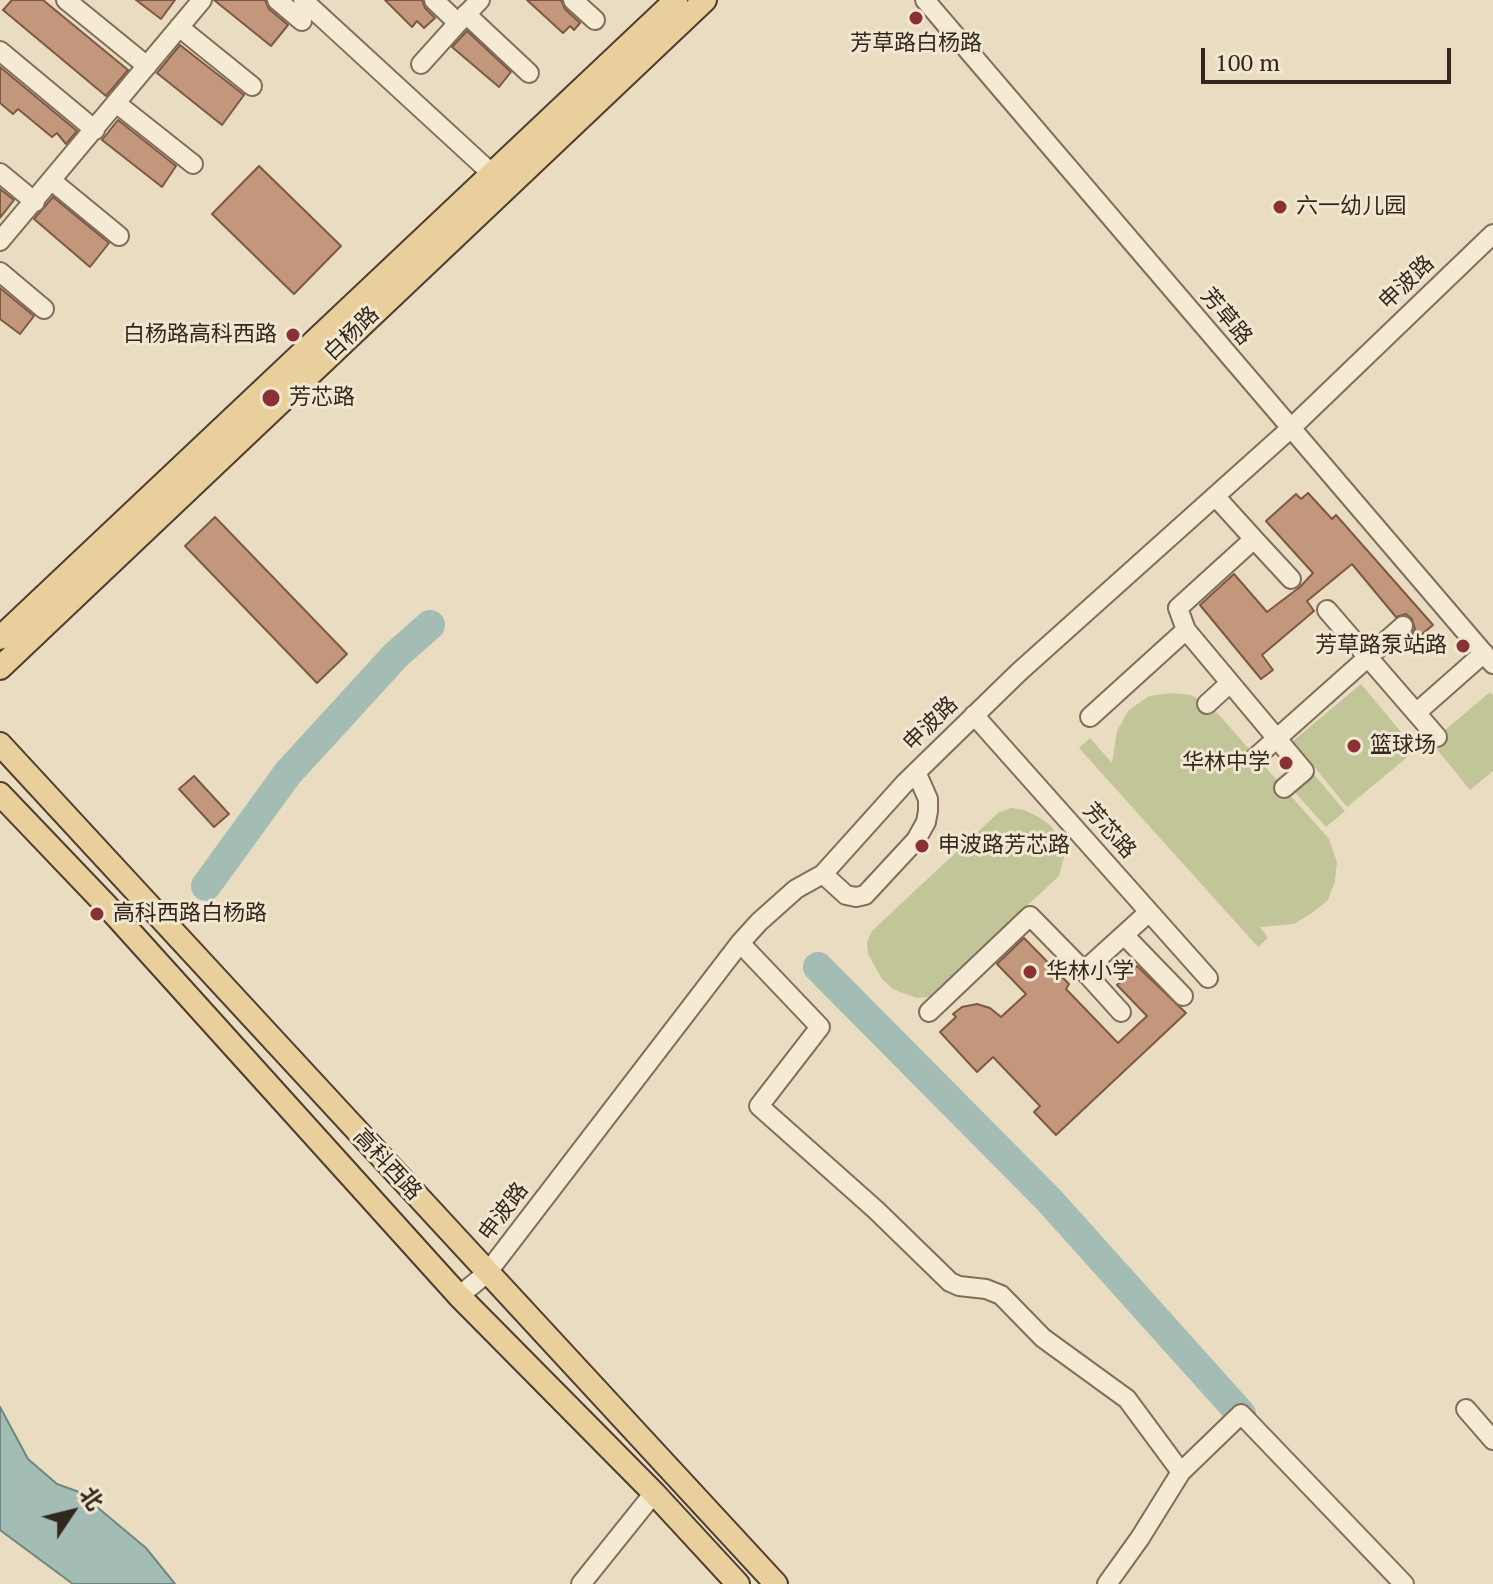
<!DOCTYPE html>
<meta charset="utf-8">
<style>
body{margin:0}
#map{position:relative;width:1493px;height:1584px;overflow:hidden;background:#e9dcc1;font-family:"PT Serif","Noto Sans SC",serif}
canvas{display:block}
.north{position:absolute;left:32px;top:1472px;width:80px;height:80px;-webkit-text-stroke:6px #f1e7d0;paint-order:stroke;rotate:55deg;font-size:22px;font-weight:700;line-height:32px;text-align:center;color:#31271d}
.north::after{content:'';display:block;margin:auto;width:28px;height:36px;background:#31271d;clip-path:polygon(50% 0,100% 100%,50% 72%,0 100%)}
.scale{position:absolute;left:1201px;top:48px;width:250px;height:36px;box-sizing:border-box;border:4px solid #31271d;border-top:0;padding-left:10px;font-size:24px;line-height:28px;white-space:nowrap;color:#31271d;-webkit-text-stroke:6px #f1e7d0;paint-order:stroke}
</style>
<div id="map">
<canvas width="1493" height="1584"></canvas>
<div class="north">北</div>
<div class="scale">100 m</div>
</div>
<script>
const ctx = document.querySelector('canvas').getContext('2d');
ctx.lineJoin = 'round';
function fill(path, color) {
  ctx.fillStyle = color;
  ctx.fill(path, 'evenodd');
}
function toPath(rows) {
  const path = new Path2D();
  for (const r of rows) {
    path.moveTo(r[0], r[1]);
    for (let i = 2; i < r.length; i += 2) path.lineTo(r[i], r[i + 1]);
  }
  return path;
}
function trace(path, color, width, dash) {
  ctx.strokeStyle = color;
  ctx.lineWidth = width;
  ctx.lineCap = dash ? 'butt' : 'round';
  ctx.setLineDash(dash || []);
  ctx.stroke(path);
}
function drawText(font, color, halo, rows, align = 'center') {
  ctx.font = font + ' "PT Serif","Noto Sans SC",serif';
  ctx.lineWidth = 6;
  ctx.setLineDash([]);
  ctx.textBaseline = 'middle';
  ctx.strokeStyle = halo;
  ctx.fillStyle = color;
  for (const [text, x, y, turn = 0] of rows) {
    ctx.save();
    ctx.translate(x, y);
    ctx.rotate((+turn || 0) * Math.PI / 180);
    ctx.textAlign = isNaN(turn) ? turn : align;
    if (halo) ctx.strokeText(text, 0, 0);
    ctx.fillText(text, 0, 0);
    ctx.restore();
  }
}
fill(toPath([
 [1361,684,1416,750,1347,807,1293,741],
 [1490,692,1493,695,1493,771,1470,790,1431,742],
 [1172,693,1191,695,1211,706,1329,839,1337,862,1335,881,1328,900,1312,913,1294,924,1260,927,1268,938,1258,947,1079,748,1090,738,1112,763,1117,731,1129,710,1149,696],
 [1310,770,1345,811,1326,827,1290,787],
 [1011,808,1024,810,1037,816,1050,825,1060,838,1065,853,1059,876,929,997,917,998,893,989,882,979,868,954,867,942,872,931,998,813]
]), '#c1c597');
const water = toPath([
 [0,1407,28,1459,57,1484,79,1492,146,1548,175,1584,73,1584,0,1530,0,1407]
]);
fill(water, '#a3bcb4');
trace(water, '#6c8880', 2);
trace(toPath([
 [206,886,288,773,396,655,430,625],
 [818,967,1049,1200,1241,1414]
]), '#a3bcb4', 30);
const building = toPath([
 [12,0,43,0,128,70,106,96,3,10,12,0],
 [136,0,175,0,161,19,136,0],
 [214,0,265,0,269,9,288,25,271,46,214,0],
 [385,0,422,0,425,8,435,18,424,28,417,21,412,27,385,0],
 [527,0,561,0,565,9,580,23,574,30,570,26,563,33,527,0],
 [467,31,511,72,499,87,452,47,467,31],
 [180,45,244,95,222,125,157,73,180,45],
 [0,67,77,131,66,144,57,133,52,137,18,109,13,114,0,103,0,67],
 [118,120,176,166,162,187,102,140,118,120],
 [259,166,341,246,294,294,212,214,259,166],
 [0,189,14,200,0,218,0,189],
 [53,197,109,243,90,267,34,219,53,197],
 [0,288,34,316,20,334,0,319,0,288],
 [1308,493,1332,519,1336,515,1433,625,1415,640,1411,635,1415,629,1412,619,1406,614,1396,617,1352,564,1307,601,1314,611,1262,655,1273,670,1261,679,1200,605,1234,574,1267,612,1300,587,1313,573,1266,521,1296,494,1301,499,1308,493],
 [215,517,347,654,317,683,185,546,215,517],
 [194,776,229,814,214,827,179,789,194,776],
 [1024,938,1069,984,1066,989,1118,1043,1147,1016,1117,985,1137,966,1186,1013,1056,1135,1034,1112,1040,1106,993,1057,977,1072,940,1032,956,1017,953,1014,962,1007,977,1004,990,1008,1001,1017,1026,994,997,964,1024,938]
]);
fill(building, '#c3977b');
trace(building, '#7d5943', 2);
const minor = toPath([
 [66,0,147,66],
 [277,0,302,21],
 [303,0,501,182],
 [434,0,458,23,480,0],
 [573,0,595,20],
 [925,0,1493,664],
 [466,14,529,73],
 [179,27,252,86],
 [0,51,95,130],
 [421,64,458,23],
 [116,103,193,164],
 [0,173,35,202],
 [52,181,119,236],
 [0,241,202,0],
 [0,272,44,309],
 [1254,539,1291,579],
 [1327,610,1437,737],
 [1186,630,1304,771,1284,788],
 [1207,704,1230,683],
 [1416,713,1484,653],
 [974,715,1208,978],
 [1090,717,1186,630,1178,608,1254,539,1215,496],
 [1256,757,1403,626],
 [823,874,846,895,856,897,865,895,916,840,926,822,928,811,928,799,916,772],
 [1124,935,1183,996],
 [740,943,820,1027,759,1106,876,1210,950,1282,959,1286,986,1289,1001,1295,1043,1338,1127,1399,1181,1472],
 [929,1012,1030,916,1084,971],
 [1121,1012,1084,971,1149,912],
 [459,1296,487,1273,740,943,759,922,796,889,823,874,904,784,1019,672,1290,429,1493,234],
 [1466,1409,1493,1440],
 [581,1584,654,1493],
 [1107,1584,1140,1538,1181,1472,1241,1414,1404,1584]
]);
const major = toPath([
 [0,638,676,0],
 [0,668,705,0],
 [0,744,776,1584],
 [0,794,106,905,459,1296,654,1493,738,1584]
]);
trace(minor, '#806e5b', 22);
trace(major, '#4e3d2f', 26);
trace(minor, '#f5ead3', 18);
trace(major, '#e9cf9c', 22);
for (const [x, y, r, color] of [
 [916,18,8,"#893134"],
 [1280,207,8,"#893134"],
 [293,335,8,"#893134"],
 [271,398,10,"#893134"],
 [1463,646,8,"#893134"],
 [1354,746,8,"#893134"],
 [1286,763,8,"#893134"],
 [922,846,8,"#893134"],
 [97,914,8,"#893134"],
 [1030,972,8,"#893134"]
]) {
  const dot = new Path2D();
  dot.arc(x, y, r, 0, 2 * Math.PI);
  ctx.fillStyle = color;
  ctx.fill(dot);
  trace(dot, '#f1e7d0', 3);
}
drawText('22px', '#31271d', '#f1e7d0', [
 ["芳草路白杨路",916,44,"center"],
 ["六一幼儿园",1296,207],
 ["白杨路高科西路",277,335,"right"],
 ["芳芯路",289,398],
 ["芳草路泵站路",1447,646,"right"],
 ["篮球场",1370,746],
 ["华林中学",1270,763,"right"],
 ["申波路芳芯路",938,846],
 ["高科西路白杨路",113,914],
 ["华林小学",1046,972]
], 'left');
drawText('22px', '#31271d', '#f1e7d0', [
 ["申波路",1407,283,-44],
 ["芳草路",1226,317,50],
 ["白杨路",352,334,-44],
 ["申波路",931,724,-45],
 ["芳芯路",1109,831,48],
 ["高科西路",387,1165,47],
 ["申波路",504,1212,-53]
]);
</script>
